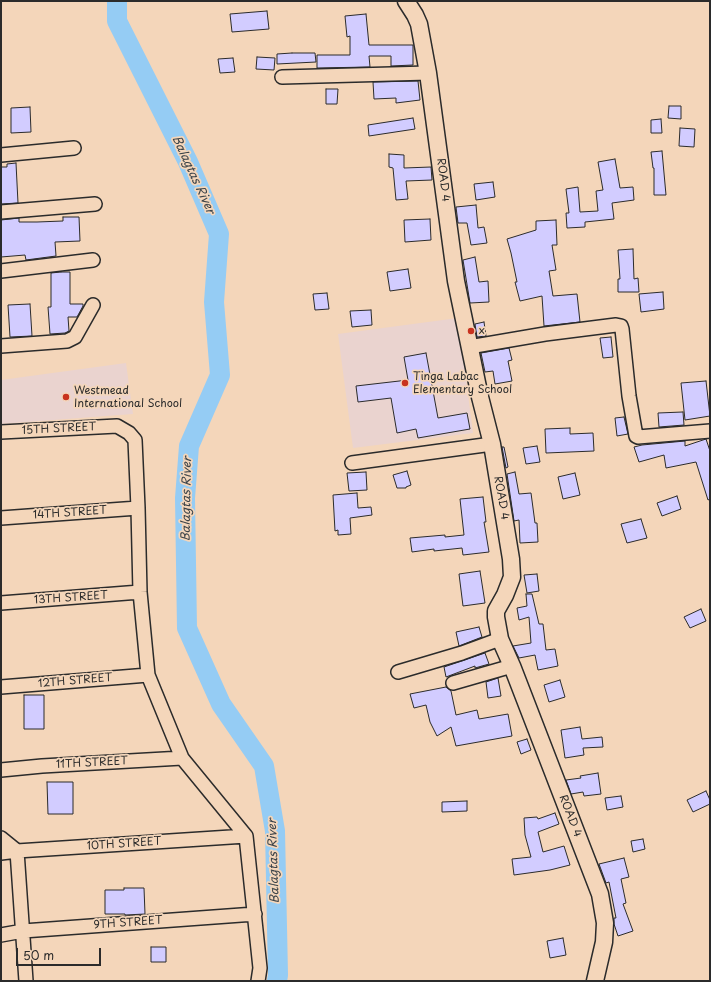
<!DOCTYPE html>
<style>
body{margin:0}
#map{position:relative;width:711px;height:982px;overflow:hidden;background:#f4d6ba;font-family:"Playpen Sans",sans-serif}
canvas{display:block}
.frame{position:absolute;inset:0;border:2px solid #2b2b2b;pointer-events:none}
.scale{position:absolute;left:16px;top:948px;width:85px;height:18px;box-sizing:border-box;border:2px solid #2b2b2b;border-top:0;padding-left:5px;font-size:12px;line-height:14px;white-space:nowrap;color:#2b2b2b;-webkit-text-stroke:3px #f4d6ba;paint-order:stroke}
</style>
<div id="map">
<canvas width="711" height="982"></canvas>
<div class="frame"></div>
<div class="scale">50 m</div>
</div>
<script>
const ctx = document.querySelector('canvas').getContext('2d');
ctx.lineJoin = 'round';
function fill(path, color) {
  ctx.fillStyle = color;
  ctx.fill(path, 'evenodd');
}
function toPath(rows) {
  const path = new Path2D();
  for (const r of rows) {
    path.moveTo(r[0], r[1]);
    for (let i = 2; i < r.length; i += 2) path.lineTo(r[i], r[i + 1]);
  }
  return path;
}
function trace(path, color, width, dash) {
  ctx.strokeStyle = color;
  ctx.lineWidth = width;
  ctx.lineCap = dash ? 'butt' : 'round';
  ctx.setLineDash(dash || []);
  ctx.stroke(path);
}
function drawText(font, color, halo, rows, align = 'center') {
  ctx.font = font + ' "Playpen Sans",sans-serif';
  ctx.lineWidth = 3.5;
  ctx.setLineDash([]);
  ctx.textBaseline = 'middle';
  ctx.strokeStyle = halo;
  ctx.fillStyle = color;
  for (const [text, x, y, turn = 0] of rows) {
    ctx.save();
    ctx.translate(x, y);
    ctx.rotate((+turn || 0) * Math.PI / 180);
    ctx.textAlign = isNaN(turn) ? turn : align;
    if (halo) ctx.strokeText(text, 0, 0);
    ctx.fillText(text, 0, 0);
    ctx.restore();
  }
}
fill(toPath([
 [458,318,473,433,353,448,338,334],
 [126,363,133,414,1,424,1,380]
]), '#ead3cf');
trace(toPath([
 [117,1,117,21,188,162,219,234,214,302,220,375,189,446,185,498,187,628,221,704,264,766,275,831,278,975,277,981]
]), '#95ccf4', 20);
const building = toPath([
 [267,11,269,29,232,32,230,14,267,11],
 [366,14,369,45,413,45,413,65,391,66,391,56,369,56,370,67,317,68,317,55,350,55,350,36,347,37,345,16,366,14],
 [292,53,315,53,316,62,277,64,277,54,292,53],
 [257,57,275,58,274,70,256,69,257,57],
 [233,58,235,72,220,73,218,59,233,58],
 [418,81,420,100,396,103,396,98,374,99,373,82,418,81],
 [326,89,338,89,337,104,326,104,326,89],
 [669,106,681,106,681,119,668,118,669,106],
 [30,107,31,132,11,133,11,108,30,107],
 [413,118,415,129,369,136,368,125,413,118],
 [661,119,662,133,651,133,651,120,661,119],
 [680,128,695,129,694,147,679,146,680,128],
 [662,151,666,195,654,195,654,168,653,168,651,152,662,151],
 [389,154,404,155,404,168,431,167,432,180,406,181,408,199,396,200,393,168,389,167,389,154],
 [615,159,620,188,633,187,634,200,612,203,614,219,585,222,585,227,567,228,566,213,569,213,566,189,578,187,580,212,598,211,596,191,603,190,598,162,615,159],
 [16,163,18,203,1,204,1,167,7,167,7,164,16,163],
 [493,182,495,197,476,200,474,184,493,182],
 [476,205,478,228,484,227,487,243,471,245,467,223,458,223,456,207,476,205],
 [63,217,79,217,80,241,55,242,56,256,26,260,25,255,1,257,1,220,19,218,19,222,37,222,63,221,63,217],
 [430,219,431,240,405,242,404,220,430,219],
 [556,220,557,245,552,245,556,270,549,271,553,296,577,294,580,322,544,326,542,296,520,301,515,282,517,282,511,253,507,239,536,230,536,221,556,220],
 [633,249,634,279,638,278,639,292,618,292,618,279,620,279,618,250,633,249],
 [475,257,479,282,488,281,489,302,470,303,463,260,475,257],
 [408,269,411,288,390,291,387,272,408,269],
 [61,272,70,272,70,304,83,304,83,306,77,317,68,317,69,331,65,333,50,334,48,307,51,307,51,273,61,272],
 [663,292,664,309,641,312,639,294,663,292],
 [327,293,329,309,315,310,313,294,327,293],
 [30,304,32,336,10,337,8,305,30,304],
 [371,310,372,325,352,327,350,311,371,310],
 [484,322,486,336,477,337,475,324,484,322],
 [611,337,613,357,603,358,600,338,611,337],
 [509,348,512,360,508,361,512,381,495,384,493,371,485,372,481,353,509,348],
 [426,353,438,418,467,413,470,429,418,438,416,429,397,433,391,398,358,402,356,386,408,380,404,357,426,353],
 [706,381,710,416,685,420,681,383,706,381],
 [683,412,684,425,659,427,658,413,683,412],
 [624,417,628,434,617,436,615,418,624,417],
 [570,428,570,434,593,433,594,451,546,453,545,429,570,428],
 [706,439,710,451,710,499,708,500,696,462,666,468,664,455,639,462,634,447,642,445,685,441,685,446,706,439],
 [537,446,540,462,526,464,523,448,537,446],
 [502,447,504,447,508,467,506,468,502,447],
 [407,471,411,485,406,487,406,488,397,488,393,475,407,471],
 [366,472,367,490,349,491,347,473,366,472],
 [515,472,519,494,531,493,535,523,537,523,538,542,520,543,519,520,514,521,507,474,515,472],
 [575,473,580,495,563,499,558,477,575,473],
 [357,493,358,508,371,507,372,515,350,518,351,534,338,535,338,530,335,531,333,495,357,493],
 [677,496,681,509,662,516,657,503,677,496],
 [483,497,486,522,484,522,489,552,463,555,462,548,434,551,434,549,412,552,410,538,445,535,445,537,464,535,460,499,483,497],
 [641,519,647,538,627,543,621,524,641,519],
 [480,571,485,603,463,606,459,574,480,571],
 [537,574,539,591,527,593,524,575,537,574],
 [526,594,532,594,539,624,543,624,546,650,555,649,558,666,538,670,535,655,519,658,513,646,531,643,529,617,519,620,517,608,527,606,526,594],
 [701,609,706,621,690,628,684,617,701,609],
 [479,627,482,637,459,646,456,632,479,627],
 [485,653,489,664,475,668,475,666,446,677,444,667,485,653],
 [498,678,501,696,488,698,486,682,498,678],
 [560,680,565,697,549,702,544,685,560,680],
 [446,687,451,691,456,715,477,710,479,719,508,714,512,736,456,746,451,727,437,736,430,722,426,705,414,708,410,694,446,687],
 [24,695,44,695,44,729,24,729,24,695],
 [580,727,582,739,602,737,603,747,583,748,584,755,565,758,561,730,580,727],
 [527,739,531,750,521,754,517,742,527,739],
 [598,773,601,794,584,796,583,792,571,794,566,780,581,778,580,776,598,773],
 [47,782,73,782,73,814,48,814,47,782],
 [706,791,710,800,710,804,693,812,687,800,706,791],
 [621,796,623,807,607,810,605,798,621,796],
 [467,801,467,811,442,812,442,802,467,801],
 [555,813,559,824,538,832,543,852,564,846,570,865,550,870,514,875,512,859,531,857,525,835,524,818,537,817,538,819,555,813],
 [643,839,645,849,633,852,631,841,643,839],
 [624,858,629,877,621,879,626,903,623,904,633,931,618,936,614,924,614,918,616,918,609,882,606,883,599,864,624,858],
 [124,888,144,888,145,914,125,915,125,914,105,914,105,890,124,890,124,888],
 [563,938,566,955,550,958,547,941,563,938],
 [151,947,166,947,166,962,151,962,151,947]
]);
fill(building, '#d2ccff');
trace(building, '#2b2b2b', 1);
const minor = toPath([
 [282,77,428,73],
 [1,155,74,148],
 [1,212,95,204],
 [1,271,93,260],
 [1,346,67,341,75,337,93,305],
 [469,347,545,334,616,325,621,326,622,329,629,396,636,436,638,437,710,431],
 [1,432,117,426,129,433,135,440,138,508,140,592,148,675,182,758,246,836,260,968,258,981],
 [352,463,492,444],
 [1,518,138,508],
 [1,603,140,592],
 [398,672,462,653,500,639],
 [453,683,512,666],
 [1,687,148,675],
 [1,770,42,766,182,758],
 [1,838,17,851,26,981],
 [1,853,17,851,246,836],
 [1,935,23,931,255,914]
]);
const tertiary = toPath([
 [406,1,415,15,419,24,428,73,456,281,480,397,492,444,511,559,512,577,505,595,496,611,496,617,500,639,512,666,600,894,605,923,604,942,595,981]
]);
trace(minor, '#2b2b2b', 16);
trace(tertiary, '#2b2b2b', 19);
trace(minor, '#f4d6ba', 13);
trace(tertiary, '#f4d6ba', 16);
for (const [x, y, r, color] of [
 [471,331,4,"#c8321e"],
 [405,383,4,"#c8321e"],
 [66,397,4,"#c8321e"]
]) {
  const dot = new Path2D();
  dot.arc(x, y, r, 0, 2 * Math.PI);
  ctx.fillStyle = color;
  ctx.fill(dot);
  trace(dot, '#f4d6ba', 1.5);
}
drawText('11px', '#2b2b2b', '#f4d6ba', [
 ["ROAD 4",443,180,83],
 ["15TH STREET",59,429,-3],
 ["ROAD 4",501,498,80],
 ["14TH STREET",70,513,-4],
 ["13TH STREET",71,598,-4],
 ["12TH STREET",75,681,-5],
 ["11TH STREET",92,763,-3],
 ["ROAD 4",570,816,69],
 ["10TH STREET",124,844,-4],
 ["9TH STREET",128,923,-4]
]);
drawText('11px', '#2b2b2b', '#f4d6ba', [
 ["x",479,331],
 ["Tinga Labac",413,377],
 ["Elementary School",413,390],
 ["Westmead",74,391],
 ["International School",74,404]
], 'left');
drawText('italic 12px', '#3b4349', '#f4d6ba', [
 ["Balagtas River",193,175,65],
 ["Balagtas River",187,499,-89],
 ["Balagtas River",274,861,-92]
]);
</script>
